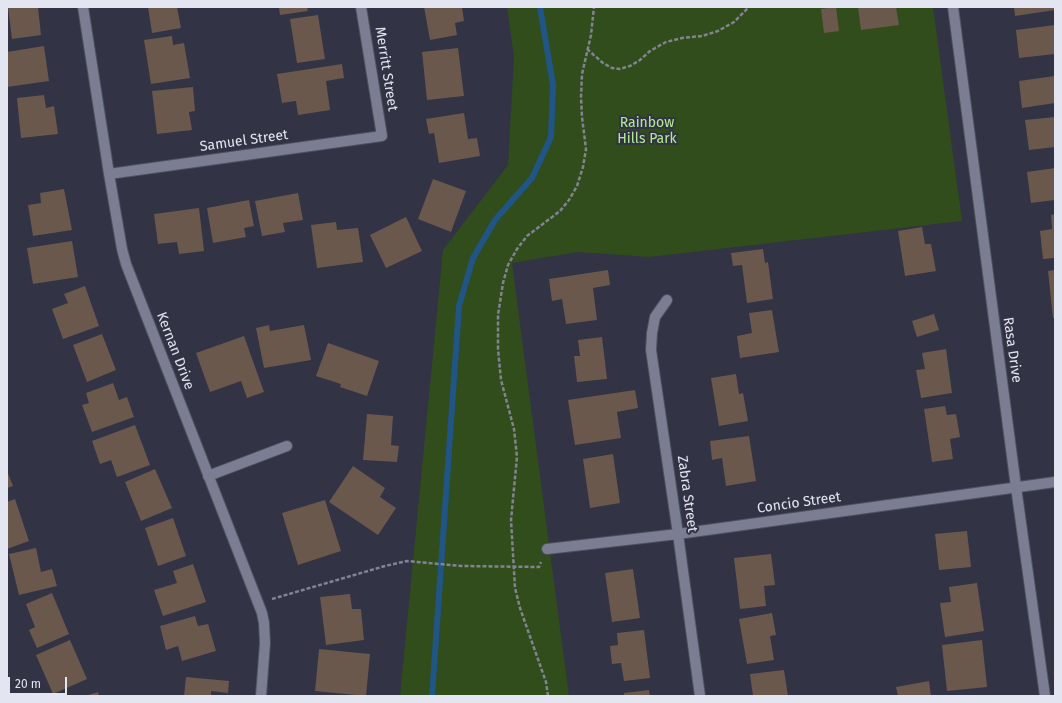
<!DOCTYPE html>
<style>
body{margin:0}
#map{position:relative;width:1062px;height:703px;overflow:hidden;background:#323345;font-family:"Fira Sans",sans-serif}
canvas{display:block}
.frame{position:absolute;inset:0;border:8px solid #e3e5f0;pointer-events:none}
.scale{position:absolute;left:8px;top:677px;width:59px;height:18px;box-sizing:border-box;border:2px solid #e3e5f0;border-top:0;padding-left:5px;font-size:12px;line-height:14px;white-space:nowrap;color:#e3e5f0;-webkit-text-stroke:3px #323345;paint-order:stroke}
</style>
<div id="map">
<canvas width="1062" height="703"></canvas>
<div class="frame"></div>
<div class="scale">20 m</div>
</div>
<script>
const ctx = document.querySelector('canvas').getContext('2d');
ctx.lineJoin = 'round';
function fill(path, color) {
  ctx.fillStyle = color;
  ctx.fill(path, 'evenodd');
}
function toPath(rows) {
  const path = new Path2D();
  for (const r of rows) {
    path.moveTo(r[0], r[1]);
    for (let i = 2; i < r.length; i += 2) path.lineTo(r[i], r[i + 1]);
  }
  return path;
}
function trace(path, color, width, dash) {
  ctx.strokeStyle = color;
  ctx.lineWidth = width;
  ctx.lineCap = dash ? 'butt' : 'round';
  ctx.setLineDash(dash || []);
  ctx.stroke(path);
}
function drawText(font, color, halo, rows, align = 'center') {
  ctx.font = font + ' "Fira Sans",sans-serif';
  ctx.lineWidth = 4;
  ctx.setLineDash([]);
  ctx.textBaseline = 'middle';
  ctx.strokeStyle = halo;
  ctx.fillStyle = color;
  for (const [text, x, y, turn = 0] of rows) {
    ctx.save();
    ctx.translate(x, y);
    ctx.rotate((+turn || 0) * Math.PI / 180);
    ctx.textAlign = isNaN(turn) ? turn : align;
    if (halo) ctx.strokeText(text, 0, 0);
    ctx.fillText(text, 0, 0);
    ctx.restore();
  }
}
fill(toPath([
 [507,7,933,7,962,221,649,257,578,252,512,263,569,696,400,696,443,250,508,165,514,57]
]), '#304d1b');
trace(toPath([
 [432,696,459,306,473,258,495,220,532,178,551,137,553,85,540,7]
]), '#205585', 6);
fill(toPath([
 [8,7,38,7,41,35,12,39],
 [148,7,177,7,181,28,152,33],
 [279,7,307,7,308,11,280,15],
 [424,7,462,7,464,21,455,23,457,35,430,40],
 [836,7,839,31,824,33,821,9],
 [858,7,896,7,899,25,861,30],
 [1014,7,1055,7,1055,10,1015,16],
 [318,15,325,59,297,63,290,19],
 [1055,25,1055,54,1019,58,1016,30],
 [172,36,173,45,184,43,190,78,151,84,144,40],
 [44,46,49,81,7,87,7,52],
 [458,48,464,96,427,100,422,52],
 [342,64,344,78,326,81,330,110,298,115,296,101,282,103,277,74],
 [1055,76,1055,103,1022,108,1019,81],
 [193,87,195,111,189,112,192,130,157,134,152,91],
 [44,95,46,108,54,106,58,134,21,138,17,98],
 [464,113,468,139,477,138,480,156,439,163,434,133,429,134,426,119],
 [1055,117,1055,147,1029,150,1025,120],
 [1055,168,1055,200,1031,203,1027,172],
 [433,179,466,191,451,232,418,219],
 [64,189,72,230,33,236,28,205,41,203,40,193],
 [298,193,303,220,283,223,285,232,262,236,255,201],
 [249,200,254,226,244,228,246,237,213,243,207,208],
 [199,208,204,251,179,254,177,242,158,244,154,214],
 [1055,214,1055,258,1043,259,1040,231,1052,229,1051,215],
 [406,217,422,251,386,268,370,235],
 [336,222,337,230,358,228,363,262,317,268,311,225],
 [922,227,925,244,931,244,936,271,905,276,898,231],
 [72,241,78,277,33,284,27,248],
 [763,249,765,263,768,262,773,299,747,303,742,265,733,266,731,253],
 [608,270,610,285,593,288,597,320,566,324,562,299,552,301,549,279],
 [1055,270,1055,318,1053,318,1048,271],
 [85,286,99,326,63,339,52,309,68,303,64,294],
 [772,310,779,352,740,358,737,336,752,333,749,313],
 [934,314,939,330,917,337,912,321],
 [269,325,270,331,304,325,311,360,264,368,256,328],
 [102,334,116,370,87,382,73,345],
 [244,336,264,392,247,398,241,381,210,392,196,353],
 [602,337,607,379,577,382,574,356,580,356,578,340],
 [328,343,379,361,367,396,340,387,341,384,316,376],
 [946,349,952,393,921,398,916,370,925,369,922,353],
 [736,374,739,394,743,393,748,421,719,426,711,378],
 [113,383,119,400,127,397,134,417,92,432,82,405,89,403,86,393],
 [635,390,638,408,617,412,621,438,575,445,568,400],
 [945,406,947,415,956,414,960,437,950,439,953,459,932,462,924,409],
 [367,414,393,416,391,445,399,446,397,462,363,460],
 [135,425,150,465,117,477,111,460,100,464,92,441],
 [749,436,756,481,726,486,722,458,712,460,710,441],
 [613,454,620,503,590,508,583,459],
 [353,466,385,488,380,497,396,508,378,535,329,502],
 [155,469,172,508,141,521,125,482],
 [7,471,13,486,7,488],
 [15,499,29,541,7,549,7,502],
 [325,500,341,551,298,565,282,513],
 [173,518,186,556,158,566,145,528],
 [967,531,971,567,939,570,935,534],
 [36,548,41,572,52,569,57,586,19,595,9,554],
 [771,554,775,585,764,586,766,606,740,609,734,558],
 [193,564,206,602,163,616,154,590,177,583,173,571],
 [633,569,640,618,612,622,605,573],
 [977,583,984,631,945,637,940,603,951,602,949,587],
 [52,593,69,634,37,648,29,630,35,627,26,604],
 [350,594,352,609,361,609,364,640,326,645,320,597],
 [772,613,776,635,770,636,774,660,747,664,739,619],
 [195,616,198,626,208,624,216,651,182,661,178,646,166,650,160,626],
 [644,630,650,678,624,681,621,663,612,664,610,646,618,645,617,633],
 [70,640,87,679,53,694,36,655],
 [982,640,987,687,947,691,942,645],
 [319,649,370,654,366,696,315,691],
 [784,670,788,696,753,696,750,674],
 [186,677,229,681,228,693,211,691,211,696,184,696],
 [929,681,931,696,898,696,896,687],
 [649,690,650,696,624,696,624,693],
 [98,692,99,696,85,696]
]), '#6b584c');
const street = toPath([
 [83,7,109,174,122,249,126,264,262,613,264,623,265,643,261,696],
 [953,7,1016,487,1045,696],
 [109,174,382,136,361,7],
 [667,300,655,317,652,333,651,350,678,534,700,696],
 [208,476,287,446],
 [547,549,678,534,1055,482]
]);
trace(street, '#4e505e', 12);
trace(toPath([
 [587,49,603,63,612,68,620,69,630,66,640,60,650,51,666,42,682,38,702,36,718,31,734,22,749,7],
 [272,599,385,566,407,561,461,566,539,567,541,562],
 [548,696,546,682,520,608,515,588,511,520,517,457,514,429,501,380,498,349,498,315,503,283,508,265,517,249,527,236,560,211,569,200,577,186,583,167,586,149,582,117,581,97,582,74,591,35,594,7]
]), '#828492', 2.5, [4, 2]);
trace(street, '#7b7d92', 10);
drawText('14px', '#e3e5f0', '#323345', [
 ["Merritt Street",386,69,81],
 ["Samuel Street",244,141,-8],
 ["Rasa Drive",1012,350,82],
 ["Kernan Drive",175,351,69],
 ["Zabra Street",687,494,82],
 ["Concio Street",799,503,-8]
]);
drawText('14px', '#b5eb95', '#323345', [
 ["Rainbow",647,123],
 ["Hills Park",647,139]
]);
</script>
